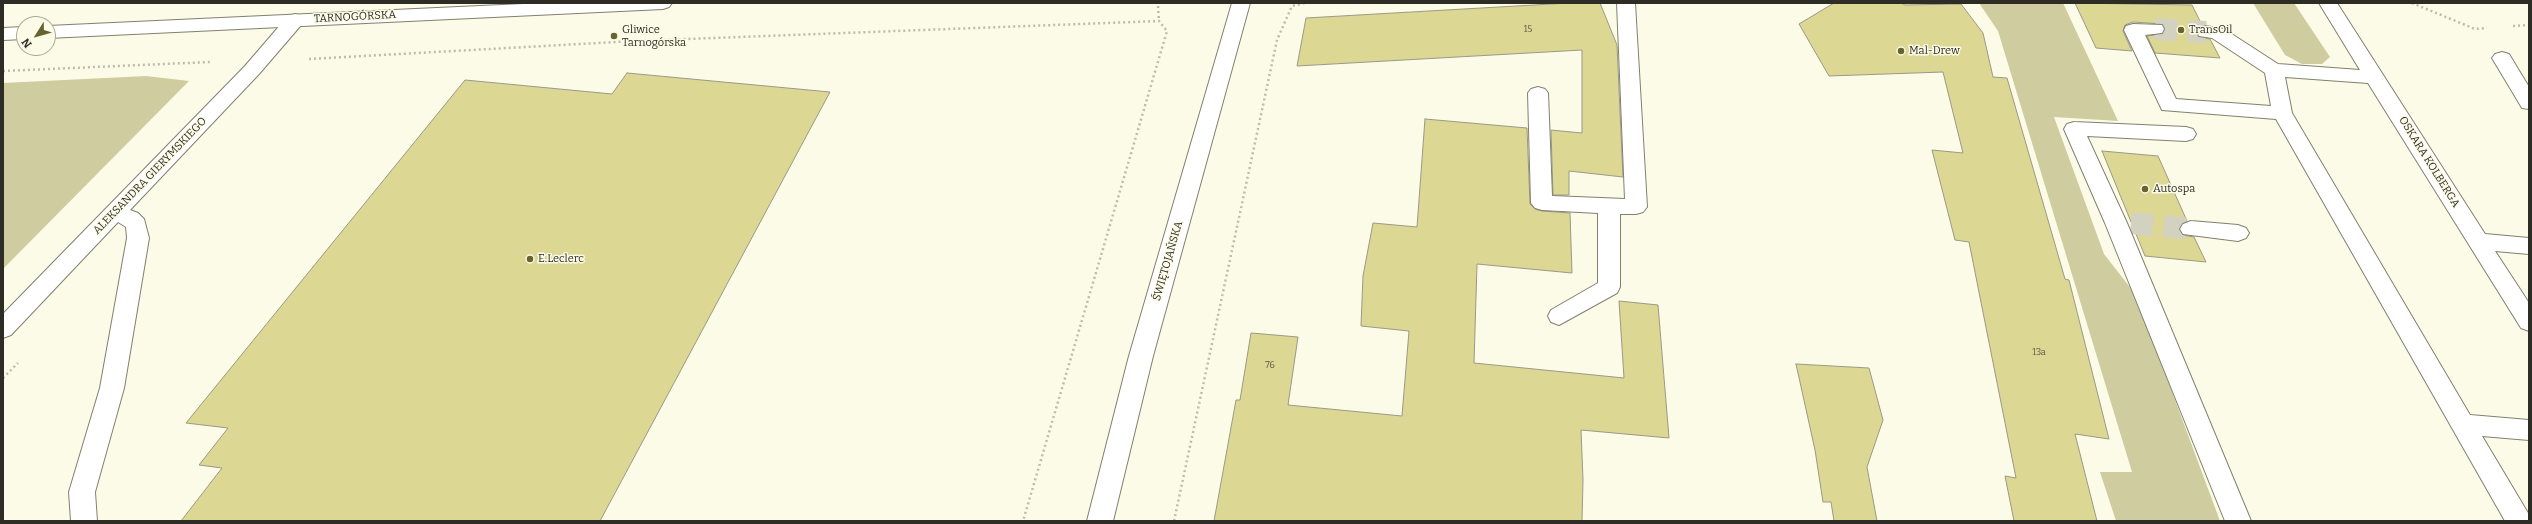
<!DOCTYPE html>
<meta charset="utf-8">
<style>
body{margin:0}
#map{position:relative;width:2532px;height:524px;overflow:hidden;background:#fcfbe7;font-family:Bitter,serif}
canvas{display:block}
.frame{position:absolute;inset:0;border:4px solid #2d2d25;pointer-events:none}
.north{position:absolute;left:16px;top:16px;width:40px;height:40px;box-sizing:border-box;background:#fcfbe7;border:1px solid #a9a999;border-radius:50%;rotate:233deg;font-size:11px;font-weight:700;line-height:16px;text-align:center;color:#2d2d25}
.north::after{content:'';display:block;margin:auto;width:14px;height:18px;background:#676330;clip-path:polygon(50% 0,100% 100%,50% 72%,0 100%)}
</style>
<div id="map">
<canvas width="2532" height="524"></canvas>
<div class="frame"></div>
<div class="north">N</div>
</div>
<script>
const ctx = document.querySelector('canvas').getContext('2d');
ctx.lineJoin = 'round';
function fill(path, color) {
  ctx.fillStyle = color;
  ctx.fill(path, 'evenodd');
}
function toPath(rows) {
  const path = new Path2D();
  for (const r of rows) {
    path.moveTo(r[0], r[1]);
    for (let i = 2; i < r.length; i += 2) path.lineTo(r[i], r[i + 1]);
  }
  return path;
}
function trace(path, color, width, dash) {
  ctx.strokeStyle = color;
  ctx.lineWidth = width;
  ctx.lineCap = dash ? 'butt' : 'round';
  ctx.setLineDash(dash || []);
  ctx.stroke(path);
}
function drawText(font, color, halo, rows, align = 'center') {
  ctx.font = font + ' Bitter,serif';
  ctx.lineWidth = 3;
  ctx.setLineDash([]);
  ctx.textBaseline = 'middle';
  ctx.strokeStyle = halo;
  ctx.fillStyle = color;
  for (const [text, x, y, turn = 0] of rows) {
    ctx.save();
    ctx.translate(x, y);
    ctx.rotate((+turn || 0) * Math.PI / 180);
    ctx.textAlign = isNaN(turn) ? turn : align;
    if (halo) ctx.strokeText(text, 0, 0);
    ctx.fillText(text, 0, 0);
    ctx.restore();
  }
}
fill(toPath([
 [1979,3,2063,3,2112,108,2118,121,2054,117,2104,254,2136,295,2220,521,2116,521,2100,472,2132,472,1998,31],
 [2253,3,2294,3,2330,57,2322,64,2302,64,2285,55],
 [146,76,189,81,3,269,3,83]
]), '#cfcca0');
const building = toPath([
 [1569,3,1600,3,1617,45,1623,177,1569,171,1569,195,1553,195,1551,130,1582,133,1582,50,1297,66,1306,18,1569,3],
 [1834,3,1901,3,1905,5,1961,4,1983,33,1993,77,2007,78,2065,279,2069,280,2109,439,2075,434,2097,521,2014,521,2005,476,2016,478,1969,242,1955,240,1932,150,1963,153,1943,72,1829,76,1799,24,1834,3],
 [2075,3,2192,5,2202,25,2196,31,2198,37,2210,39,2220,58,2155,53,2147,36,2163,34,2165,28,2162,24,2133,22,2125,25,2123,31,2132,51,2096,48,2075,3],
 [627,73,830,92,600,521,181,521,222,468,199,465,228,428,186,423,465,80,612,94,627,73],
 [1425,119,1527,128,1530,204,1535,209,1542,211,1570,213,1572,273,1477,264,1474,363,1624,378,1619,301,1658,305,1669,438,1581,430,1583,480,1582,521,1214,521,1236,400,1240,400,1251,333,1298,337,1288,405,1402,416,1409,331,1361,326,1363,276,1373,223,1417,227,1425,119],
 [2102,151,2158,156,2187,221,2182,223,2179,230,2183,235,2194,237,2206,262,2145,256,2102,151],
 [1796,364,1869,368,1883,420,1867,467,1877,521,1834,521,1831,502,1823,502,1815,450,1796,364]
]);
fill(building, '#dcd792');
trace(building, '#9a9987', 1);
trace(toPath([
 [2155,29,2206,32],
 [2131,223,2191,229]
]), '#d3d2c0', 22, [22, 11]);
const minor = toPath([
 [1232,3,1250,3,1153,356,1113,521,1087,521,1129,356,1232,3],
 [1617,3,1635,3,1647,207,1643,212,1636,214,1620,214,1620,287,1617,293,1559,325,1551,322,1548,316,1551,310,1598,283,1598,213,1542,210,1535,208,1531,203,1528,93,1531,89,1538,87,1545,89,1548,93,1552,196,1625,199,1617,3],
 [2319,3,2337,3,2485,234,2529,238,2529,254,2495,251,2529,303,2529,331,2521,328,2368,83,2285,77,2292,113,2470,415,2529,420,2529,440,2482,436,2528,513,2529,521,2505,521,2276,119,2162,110,2124,30,2126,26,2133,24,2162,25,2164,29,2162,33,2145,35,2176,99,2271,106,2265,73,2212,38,2199,36,2197,32,2199,28,2206,26,2224,29,2278,64,2360,70,2319,3],
 [295,14,302,16,304,20,302,24,259,74,130,210,138,213,144,219,149,238,124,388,95,492,97,521,71,521,69,492,100,388,127,238,126,227,118,222,11,335,3,338,3,314,245,66,288,16,295,14],
 [2502,52,2509,54,2529,87,2529,109,2522,108,2492,58,2495,54,2502,52],
 [2074,122,2186,127,2193,129,2196,134,2193,139,2186,141,2087,136,2127,223,2251,521,2225,521,2105,223,2064,129,2067,124,2074,122],
 [2191,221,2238,225,2246,228,2249,233,2246,238,2238,241,2183,234,2180,229,2183,224,2191,221]
]);
const major = toPath([
 [545,3,672,3,669,7,663,9,48,38,48,26,545,3],
 [24,27,24,39,3,40,3,28,24,27]
]);
trace(minor, '#81806f', 2);
trace(major, '#81806f', 2);
trace(toPath([
 [2412,3,2475,29,2487,28],
 [1158,6,1159,21],
 [2513,26,2529,25],
 [309,59,634,41,1159,21,1167,31,1023,521],
 [3,71,210,62],
 [3,378,18,363],
 [1174,521,1277,40,1292,6,1305,3]
]), '#bcbcab', 2.5, [2, 3]);
fill(minor, '#fff');
fill(major, '#fff');
for (const [x, y, r, color] of [
 [2181,30,4,"#676330"],
 [614,36,4,"#676330"],
 [1901,51,4,"#676330"],
 [2145,189,4,"#676330"],
 [530,259,4,"#676330"]
]) {
  const dot = new Path2D();
  dot.arc(x, y, r, 0, 2 * Math.PI);
  ctx.fillStyle = color;
  ctx.fill(dot);
  trace(dot, '#fcfbe7', 1.5);
}
drawText('9px', '#595840', null, [
 ["15",1528,29],
 ["13a",2039,352],
 ["76",1270,365]
]);
drawText('11px', '#2d2d25', '#fcfbe7', [
 ["TARNOGÓRSKA",355,17,-3],
 ["OSKARA KOLBERGA",2429,162,58],
 ["ALEKSANDRA GIERYMSKIEGO",150,176,-46],
 ["ŚWIĘTOJAŃSKA",1168,261,-74]
]);
drawText('11px', '#2d2d25', '#fcfbe7', [
 ["Gliwice",622,30],
 ["Tarnogórska",622,43],
 ["TransOil",2189,30],
 ["Mal-Drew",1909,51],
 ["Autospa",2153,189],
 ["E.Leclerc",538,259]
], 'left');
</script>
